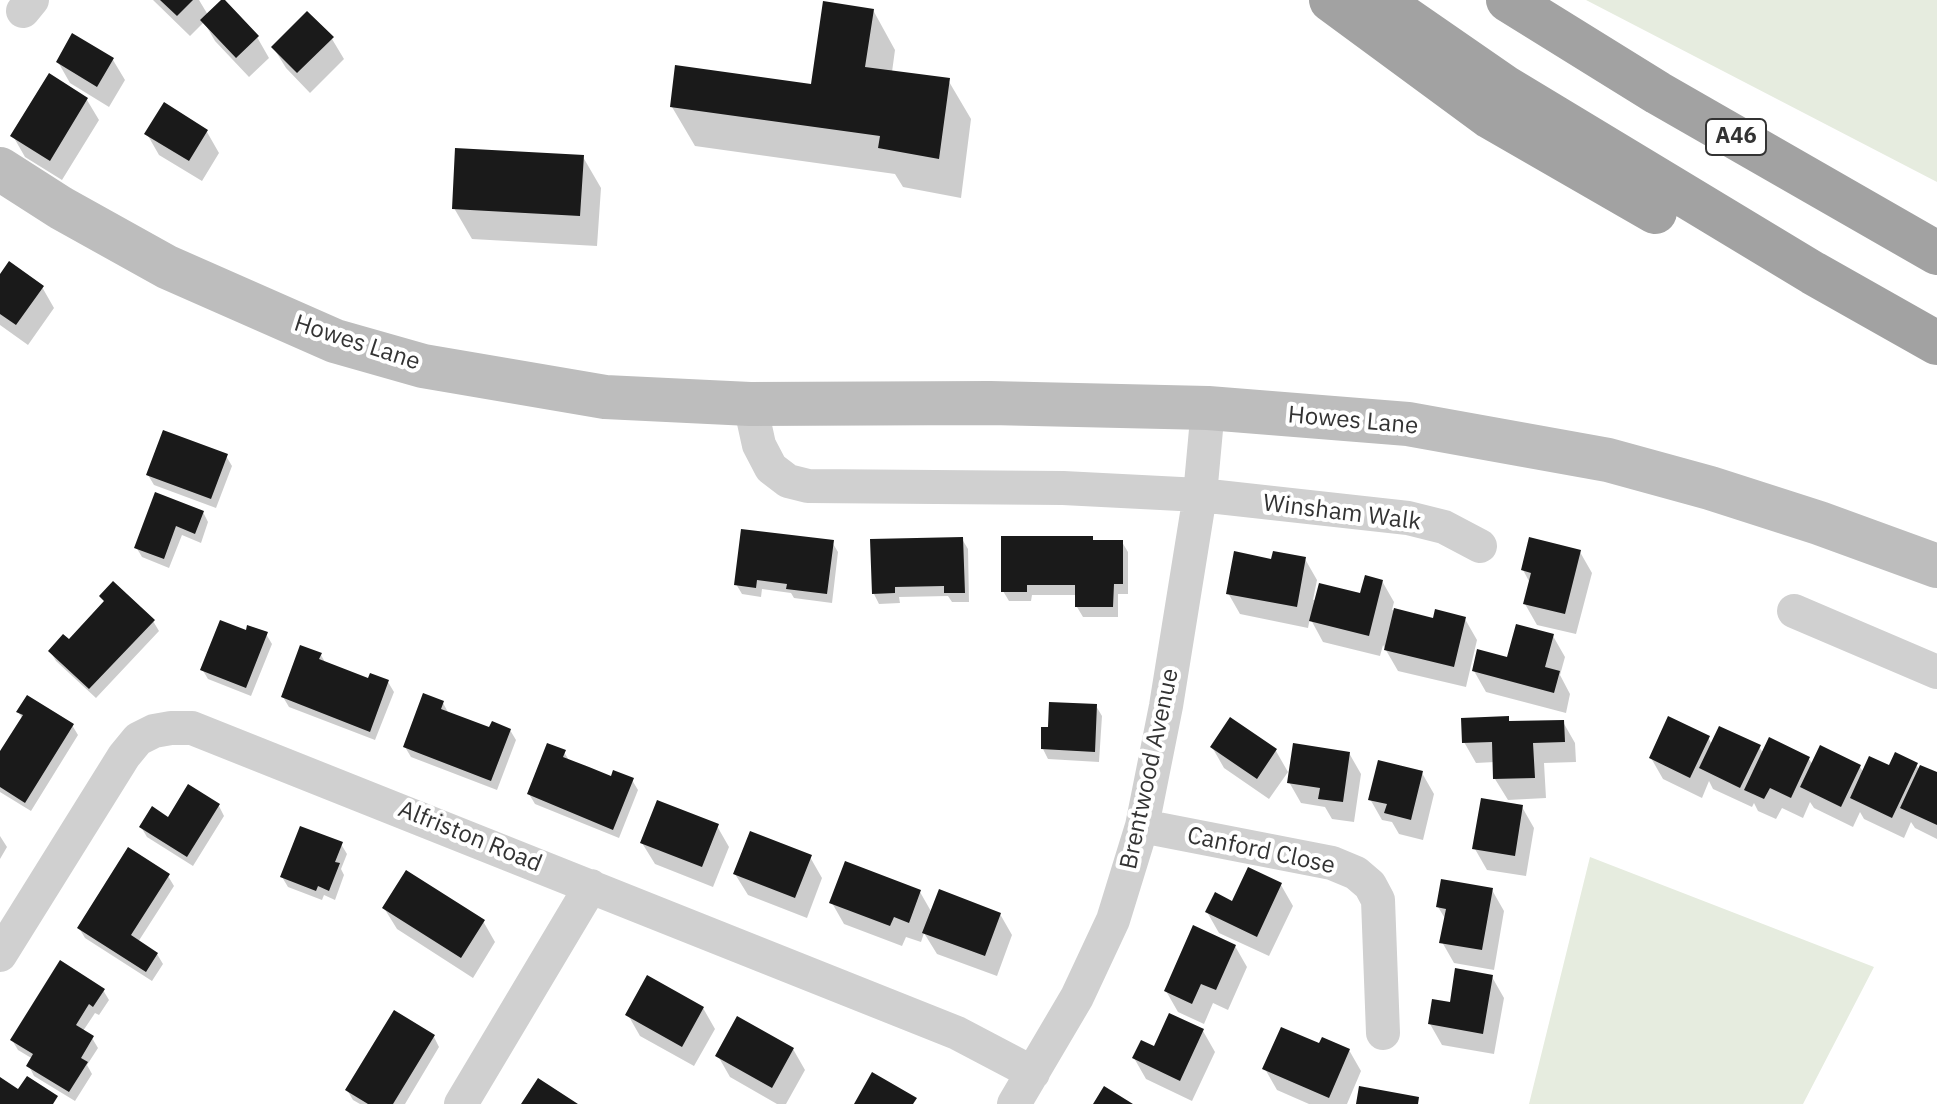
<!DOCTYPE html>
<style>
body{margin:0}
canvas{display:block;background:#fff}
</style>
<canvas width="1937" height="1104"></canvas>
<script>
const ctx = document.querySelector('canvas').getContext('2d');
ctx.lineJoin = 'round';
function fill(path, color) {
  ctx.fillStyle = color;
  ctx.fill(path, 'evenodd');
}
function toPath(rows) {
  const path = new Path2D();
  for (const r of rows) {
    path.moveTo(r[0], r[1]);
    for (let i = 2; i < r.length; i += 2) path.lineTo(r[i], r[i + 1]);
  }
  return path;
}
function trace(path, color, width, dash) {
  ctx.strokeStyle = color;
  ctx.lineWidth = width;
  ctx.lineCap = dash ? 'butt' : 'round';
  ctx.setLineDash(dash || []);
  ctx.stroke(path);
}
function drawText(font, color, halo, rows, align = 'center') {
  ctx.font = font + ' "IBM Plex Sans",sans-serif';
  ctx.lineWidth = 8;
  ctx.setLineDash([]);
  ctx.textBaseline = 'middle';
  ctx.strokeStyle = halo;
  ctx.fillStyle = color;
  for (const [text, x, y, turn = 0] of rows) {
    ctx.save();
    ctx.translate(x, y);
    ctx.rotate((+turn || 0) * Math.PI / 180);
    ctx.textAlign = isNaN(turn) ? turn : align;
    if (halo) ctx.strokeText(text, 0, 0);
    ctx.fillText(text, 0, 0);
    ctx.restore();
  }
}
fill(toPath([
 [1586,0,1937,0,1937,182],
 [1590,857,1874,967,1803,1104,1529,1104]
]), '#e6ecdf');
fill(toPath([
 [153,0,199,0,208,15,257,37,269,58,249,77,215,41,204,22,190,36],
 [873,10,895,50,892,72,948,80,971,119,961,198,903,187,895,174,695,146,672,107,813,87],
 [332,39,344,59,310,93,286,68,273,47],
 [113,60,125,80,109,107,70,83,58,62],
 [87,100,99,120,62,180,25,157,13,136],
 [207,132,219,153,202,181,159,155,147,134],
 [583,157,601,188,597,246,472,239,454,208],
 [0,277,42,287,54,308,28,345,0,325],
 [226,456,232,466,216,508,154,485,148,475],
 [156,494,203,512,208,522,201,543,182,535,169,568,142,557,136,547],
 [962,539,968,549,969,602,952,602,948,596,899,597,900,603,879,604,874,594],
 [832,542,838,552,832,603,794,598,791,593,762,589,761,597,742,594,736,584],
 [1094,542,1122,542,1128,552,1128,594,1118,594,1118,617,1083,617,1077,607,1077,595,1032,595,1031,601,1009,601,1003,591],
 [1580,552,1592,573,1576,634,1537,625,1525,604,1530,583,1523,570],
 [1305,559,1317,580,1313,600,1362,595,1382,581,1394,602,1392,610,1435,620,1465,619,1477,640,1466,687,1398,671,1383,645,1380,656,1323,642,1310,618,1308,628,1240,614,1228,593,1273,561],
 [153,621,159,631,96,698,56,661,50,651,69,642],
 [247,633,266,634,272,644,251,696,208,679,202,669],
 [1553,636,1565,657,1560,675,1570,694,1566,713,1486,692,1474,671,1509,660],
 [321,655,326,664,369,680,388,682,394,692,375,740,289,707,283,697],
 [443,703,449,714,491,730,510,730,516,740,497,790,411,757,405,747],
 [1096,706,1102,716,1099,762,1048,759,1043,749],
 [18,712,72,725,78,735,31,811,0,792,0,755,23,719],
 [1563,722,1575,743,1576,762,1544,763,1546,798,1508,800,1495,779,1495,762,1476,763,1464,742,1510,723],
 [1708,737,1712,745,1759,747,1764,754,1809,759,1813,765,1860,767,1864,773,1916,765,1920,770,1937,775,1937,839,1915,828,1911,822,1904,838,1864,819,1860,812,1853,827,1814,808,1810,802,1803,818,1782,808,1776,819,1758,811,1754,803,1752,807,1713,789,1709,781,1702,798,1663,779,1651,758],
 [1212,747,1276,751,1288,772,1269,799,1224,768],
 [564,752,570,762,612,779,632,780,638,790,619,838,535,804,529,794],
 [1349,753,1361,774,1354,822,1332,819,1325,807,1301,803,1289,782],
 [1422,773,1434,794,1423,840,1399,834,1392,822,1382,820,1370,799],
 [219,806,224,816,193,866,147,837,141,827],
 [1522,807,1534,828,1526,876,1487,870,1475,849],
 [717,826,729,847,713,887,655,864,642,843],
 [0,836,7,847,0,859],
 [341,844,347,854,341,869,344,875,335,900,324,895,322,900,288,887,282,877],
 [810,857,822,878,807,918,748,895,735,874],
 [168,876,174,886,138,942,157,954,163,964,152,981,85,938,79,928],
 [1281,885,1293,906,1269,956,1219,933,1207,912],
 [1492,890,1504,911,1494,970,1454,963,1442,942,1446,920,1438,907],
 [920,892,932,913,1000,914,1012,935,997,976,937,954,924,933,921,942,906,937,902,946,844,924,832,903],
 [384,908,483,921,495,942,473,978,397,929],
 [1235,946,1247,967,1228,1010,1213,1003,1204,1024,1178,1012,1166,991],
 [1492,977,1504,998,1494,1054,1442,1045,1430,1024],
 [103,990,109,1000,99,1015,95,1013,83,1031,92,1038,98,1048,87,1065,92,1074,75,1101,34,1076,29,1066,33,1059,18,1050,12,1040],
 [703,1008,715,1029,694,1066,640,1036,628,1015],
 [1203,1031,1215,1052,1192,1101,1146,1079,1134,1058],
 [434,1037,439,1047,405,1104,360,1104,353,1100,347,1090],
 [1320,1046,1349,1050,1361,1071,1347,1104,1309,1104,1277,1090,1265,1069],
 [793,1049,805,1070,786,1104,777,1104,730,1077,718,1056]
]), '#0003');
fill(toPath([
 [160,0,193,0,177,16],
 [221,0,225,0,259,36,236,58,200,20],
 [823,1,874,9,865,67,950,78,939,159,878,148,880,136,670,107,675,65,811,84],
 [307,11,334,37,297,73,271,47],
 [72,33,114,58,97,87,56,62],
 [49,73,88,98,50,161,10,136],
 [164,102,208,130,189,161,144,134],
 [455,148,584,155,580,216,452,209],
 [9,261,44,286,16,325,0,314,0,274],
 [163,430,228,454,211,499,146,475],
 [155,492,204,511,195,534,176,526,164,559,134,548],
 [741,529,834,540,827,594,786,589,787,584,757,580,756,588,734,585],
 [1001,536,1093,536,1093,540,1123,540,1123,584,1114,584,1113,607,1075,607,1075,585,1027,585,1027,592,1001,592],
 [963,537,965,593,944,593,944,586,895,587,895,593,872,594,870,539],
 [1529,537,1581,550,1565,614,1523,604,1531,573,1521,570],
 [1234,551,1271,559,1273,551,1306,557,1297,607,1226,594],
 [1365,575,1383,580,1369,636,1309,621,1319,583,1360,593],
 [113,581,155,620,89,689,48,651,63,634,69,639,104,601,99,596],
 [1394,608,1433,618,1435,609,1466,617,1454,667,1384,650],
 [220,620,246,630,247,625,268,632,246,688,200,670],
 [1516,624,1554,634,1545,667,1560,671,1554,693,1472,671,1477,649,1507,657],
 [300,645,322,653,319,659,368,678,370,673,389,680,370,732,281,697],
 [423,693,444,701,441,709,489,727,492,721,511,729,491,781,403,747],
 [27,695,74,724,25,803,0,787,0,751,23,715,16,712],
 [1049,702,1097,704,1095,752,1041,749,1041,727,1048,727],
 [1509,716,1509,721,1564,720,1565,742,1533,743,1535,778,1493,779,1492,742,1462,743,1461,718],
 [1668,716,1710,736,1690,778,1649,758],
 [1230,717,1277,749,1257,779,1210,747],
 [1719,726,1761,745,1740,788,1699,768],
 [1769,737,1810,757,1791,798,1770,788,1764,799,1744,790],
 [547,743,566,750,563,757,589,767,611,776,613,770,634,778,613,830,527,794],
 [1293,743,1350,752,1343,802,1318,799,1320,788,1287,783],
 [1820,745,1861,765,1841,807,1800,787],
 [1895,752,1918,763,1892,818,1850,798,1869,756,1889,765],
 [1378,760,1423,771,1411,820,1384,813,1387,804,1368,800],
 [1920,765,1937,772,1937,825,1900,808],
 [188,784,220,804,187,857,139,827,152,806,168,817],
 [1481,798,1523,805,1515,856,1472,849],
 [657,800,719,824,702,867,640,843],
 [300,826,343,842,335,862,340,863,329,891,318,886,316,891,280,877],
 [750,831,812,855,795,898,733,874],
 [128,847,170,874,131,935,158,953,146,972,77,928],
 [845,861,921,890,909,923,894,917,890,926,829,903],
 [1248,867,1282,883,1257,937,1205,912,1215,892,1232,901],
 [406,870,485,920,461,958,382,908],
 [1441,879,1493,888,1482,950,1439,943,1446,909,1436,907],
 [939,889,1001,913,985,956,922,933],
 [1193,925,1236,945,1216,990,1201,984,1192,1004,1164,991],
 [60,960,105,989,93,1007,89,1004,76,1025,94,1036,81,1058,88,1062,69,1092,26,1066,33,1054,10,1040],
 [1455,968,1493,975,1483,1034,1428,1024,1432,999,1450,1002],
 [647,975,704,1007,682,1047,625,1015],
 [394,1010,435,1035,393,1104,368,1104,345,1090],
 [1169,1013,1204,1029,1180,1081,1132,1058,1141,1040,1154,1046],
 [737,1016,794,1048,772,1088,715,1056],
 [1281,1027,1319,1043,1322,1037,1350,1049,1329,1098,1262,1069],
 [872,1072,917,1098,913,1104,854,1104],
 [27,1076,58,1096,53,1104,0,1104,0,1077,18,1089],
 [538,1078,578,1104,521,1104],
 [1104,1086,1133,1104,1093,1104],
 [1359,1086,1419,1097,1418,1104,1356,1104]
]), '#1a1a1a');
trace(toPath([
 [23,11,32,0],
 [750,404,759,445,771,468,788,481,808,486,1063,488,1200,495,1408,518,1444,527,1480,546],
 [1794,611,1937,672],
 [1142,826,1332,863,1356,873,1370,885,1378,900,1383,1033],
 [0,955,124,756,138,739,154,731,171,728,192,728,957,1033,1033,1073],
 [461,1104,591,886],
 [1014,1104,1077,997,1113,920,1142,826,1166,706,1200,495,1208,408]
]), '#d0d0d0', 34);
trace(toPath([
 [0,169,61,208,167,267,335,341,423,366,605,397,750,404,990,403,1208,408,1408,424,1608,460,1710,488,1819,523,1937,566]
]), '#bdbdbd', 44);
trace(toPath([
 [1331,0,1490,117,1655,212],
 [1379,0,1505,87,1813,273,1937,343],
 [1508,0,1658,93,1937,253]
]), '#a2a2a2', 44);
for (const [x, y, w] of [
 [1736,137,60]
]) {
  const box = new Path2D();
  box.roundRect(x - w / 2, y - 18, w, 36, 6);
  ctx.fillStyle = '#fff';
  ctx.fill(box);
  trace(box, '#333', 2);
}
drawText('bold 22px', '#333', null, [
 ["A46",1736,137]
]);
drawText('24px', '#333', '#fff', [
 ["Howes Lane",357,343,18],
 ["Howes Lane",1353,421,5],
 ["Winsham Walk",1342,513,7],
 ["Brentwood Avenue",1150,769,-78],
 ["Alfriston Road",470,837,22],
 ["Canford Close",1261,851,12]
]);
</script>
